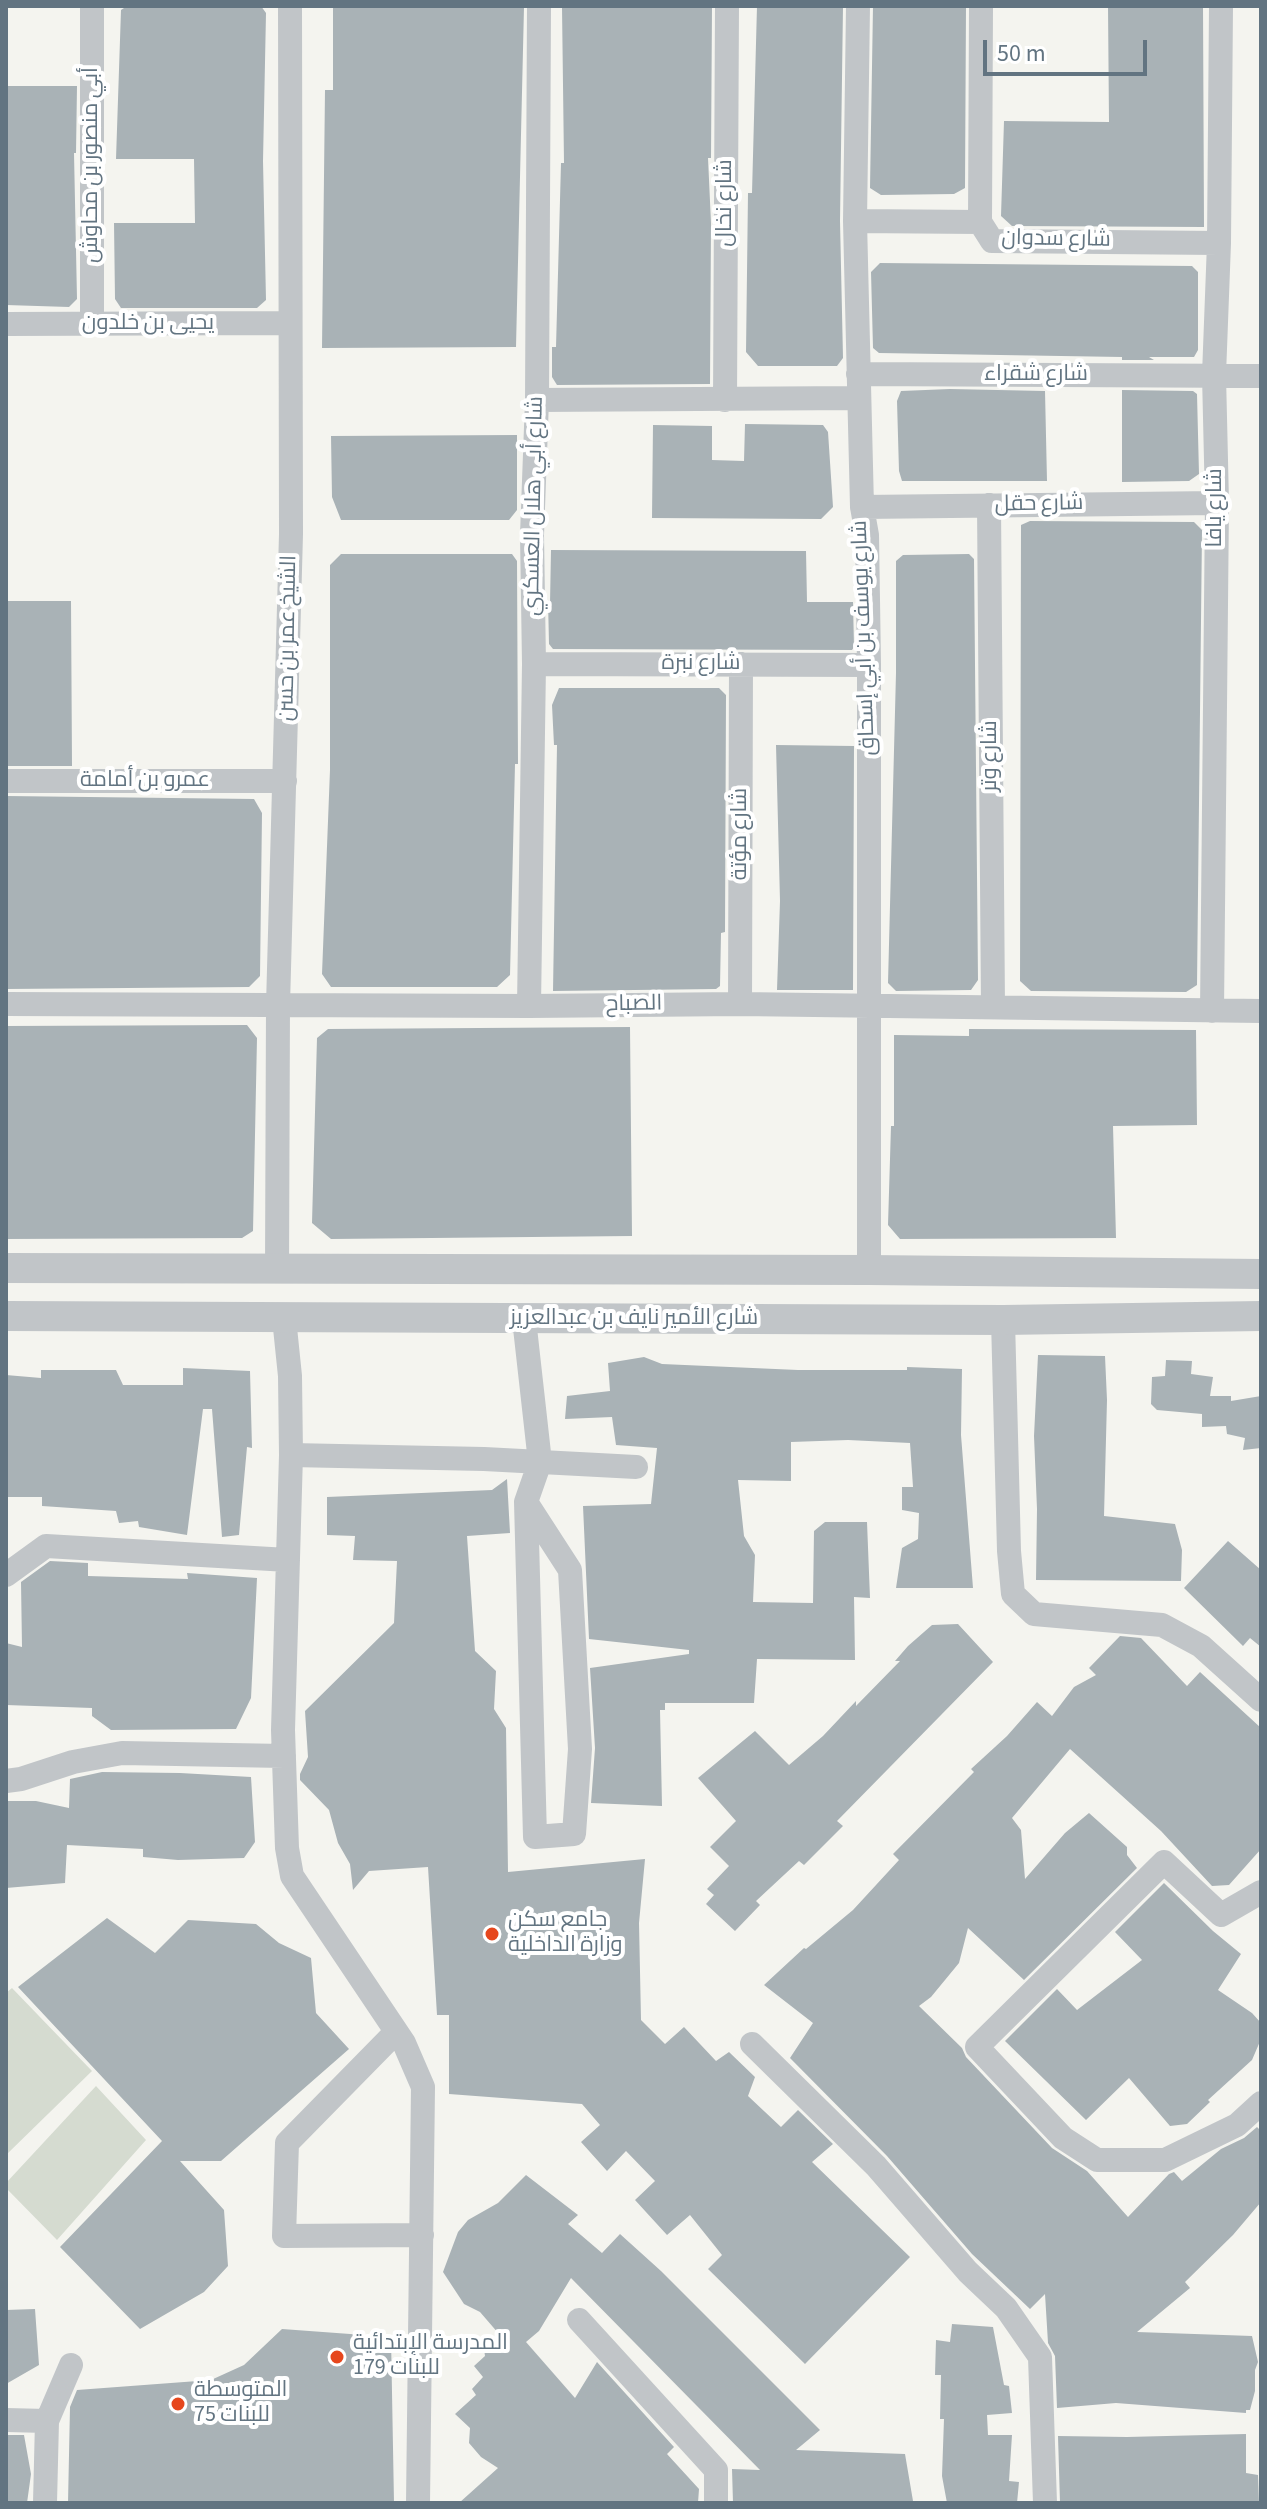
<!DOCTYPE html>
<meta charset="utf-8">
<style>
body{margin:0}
#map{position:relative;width:1267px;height:2509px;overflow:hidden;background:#f4f4ef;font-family:"Source Sans 3",sans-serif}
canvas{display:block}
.frame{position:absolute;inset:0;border:8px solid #627481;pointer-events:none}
.scale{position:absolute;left:983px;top:40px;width:164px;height:36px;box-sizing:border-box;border:4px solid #627481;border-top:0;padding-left:10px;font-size:24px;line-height:28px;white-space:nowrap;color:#627481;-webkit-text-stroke:6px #fff;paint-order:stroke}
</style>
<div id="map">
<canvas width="1267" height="2509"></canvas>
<div class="frame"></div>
<div class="scale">50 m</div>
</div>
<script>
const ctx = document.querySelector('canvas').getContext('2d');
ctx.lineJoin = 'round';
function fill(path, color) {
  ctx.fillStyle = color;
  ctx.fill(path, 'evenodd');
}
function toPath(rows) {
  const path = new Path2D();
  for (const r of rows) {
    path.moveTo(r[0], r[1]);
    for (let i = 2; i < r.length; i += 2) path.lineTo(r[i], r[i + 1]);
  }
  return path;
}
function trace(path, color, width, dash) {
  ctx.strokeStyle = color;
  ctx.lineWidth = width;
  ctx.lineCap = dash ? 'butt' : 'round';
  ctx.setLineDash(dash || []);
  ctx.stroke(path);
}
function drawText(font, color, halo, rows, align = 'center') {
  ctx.font = font + ' "Source Sans 3",Cairo,sans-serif';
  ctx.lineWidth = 8;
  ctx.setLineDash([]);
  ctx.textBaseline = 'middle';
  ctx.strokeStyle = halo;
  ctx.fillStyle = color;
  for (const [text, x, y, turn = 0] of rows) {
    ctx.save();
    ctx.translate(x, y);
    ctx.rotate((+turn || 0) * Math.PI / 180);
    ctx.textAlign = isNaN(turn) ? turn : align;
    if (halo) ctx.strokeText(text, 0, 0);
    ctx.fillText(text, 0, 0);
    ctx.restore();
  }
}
fill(toPath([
 [12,1988,92,2071,6,2155,6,1993],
 [96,2086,146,2140,57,2240,6,2188,6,2183]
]), '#d5dbd0');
fill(toPath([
 [127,6,261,6,266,13,263,161,266,300,257,308,121,308,115,299,114,223,195,223,194,159,116,159,121,10],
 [333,6,524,7,516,347,322,348,325,90,333,90],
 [712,6,711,158,708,158,711,223,710,384,557,385,552,377,552,347,556,347,561,163,564,163,562,7],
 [757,6,843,6,840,221,843,358,837,366,758,366,746,352,748,193,752,193],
 [873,6,966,6,965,188,954,194,881,195,870,188],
 [1108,6,1203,6,1204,227,1012,226,1001,216,1004,121,1109,122],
 [6,86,77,86,76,153,74,153,77,299,69,307,6,305],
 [880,263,1192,266,1198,272,1198,350,1194,357,1149,357,1154,360,1122,360,1122,357,879,353,873,348,871,272],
 [950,389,1045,391,1047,481,902,481,899,471,897,401,901,391],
 [1122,390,1193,391,1197,394,1199,474,1189,481,1122,482],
 [745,424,823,425,828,432,833,507,821,519,652,518,653,425,712,426,712,460,744,461],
 [517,435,517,510,509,520,341,520,332,497,331,436],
 [1030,521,1194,522,1202,530,1197,985,1186,992,1031,991,1020,981,1021,525],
 [551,550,806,551,807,602,853,602,854,647,852,650,553,649,549,644,548,600,550,604],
 [341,554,512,554,517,561,518,764,515,764,510,975,497,987,331,987,322,974,330,770,330,565],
 [969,554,974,559,978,980,971,990,896,991,888,983,896,673,896,561,903,555],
 [6,601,71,601,72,766,6,766],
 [559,688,719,688,726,695,725,932,721,933,720,986,716,989,553,991,557,745,554,745,552,705],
 [776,745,854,746,853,990,777,990,780,901],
 [6,796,254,799,262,813,260,976,249,987,6,989],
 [247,1025,257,1038,253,1231,242,1238,6,1239,6,1026],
 [630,1027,632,1236,331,1239,312,1223,317,1038,328,1029],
 [969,1029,1196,1030,1197,1125,1113,1126,1116,1238,900,1239,888,1225,891,1126,894,1126,894,1035,969,1036],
 [1038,1355,1105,1356,1107,1400,1104,1516,1175,1524,1182,1550,1181,1581,1036,1580,1037,1509,1034,1436],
 [644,1357,662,1364,798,1370,907,1370,907,1367,962,1369,961,1435,973,1588,896,1588,902,1548,918,1539,919,1513,902,1510,902,1487,913,1487,910,1443,848,1440,791,1442,791,1481,738,1480,744,1536,755,1555,753,1602,813,1603,814,1531,825,1522,867,1522,870,1598,854,1597,855,1660,757,1659,754,1703,665,1703,665,1710,660,1710,662,1806,591,1803,595,1748,590,1668,689,1654,689,1650,589,1639,583,1506,651,1504,657,1448,616,1445,612,1417,565,1419,567,1396,610,1391,608,1363],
 [1166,1360,1192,1361,1191,1374,1213,1377,1210,1396,1231,1396,1231,1401,1261,1396,1261,1448,1243,1450,1245,1438,1227,1434,1226,1426,1202,1427,1202,1414,1157,1410,1151,1404,1152,1377,1165,1376],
 [183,1368,250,1371,252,1448,247,1447,239,1535,222,1537,212,1409,203,1409,187,1535,139,1527,138,1521,119,1523,116,1511,42,1506,42,1497,6,1497,6,1375,41,1378,41,1370,116,1370,123,1385,183,1385],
 [507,1479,510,1533,467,1536,475,1651,496,1671,494,1709,506,1728,508,1872,645,1859,639,1923,641,2020,665,2044,684,2027,716,2061,729,2052,755,2077,748,2096,781,2127,798,2110,833,2144,812,2162,910,2257,805,2364,708,2269,722,2255,690,2215,667,2235,635,2200,655,2181,626,2151,607,2171,581,2142,600,2125,582,2104,449,2094,449,2015,437,2015,428,1867,369,1871,353,1890,350,1864,338,1843,329,1810,300,1780,300,1774,308,1757,305,1711,394,1623,397,1561,353,1560,355,1536,327,1535,327,1497,492,1490],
 [1228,1541,1261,1570,1261,1647,1250,1638,1243,1646,1184,1588],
 [50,1561,88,1563,88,1576,188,1579,187,1573,257,1578,251,1698,236,1729,111,1730,92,1716,92,1708,6,1705,6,1643,22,1647,21,1582],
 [958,1624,993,1662,837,1821,843,1826,804,1865,799,1861,756,1901,760,1905,735,1931,706,1904,714,1895,707,1889,729,1866,710,1847,736,1821,698,1778,755,1731,789,1765,823,1736,856,1701,856,1706,900,1661,895,1661,908,1646,932,1625],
 [1120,1636,1141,1638,1187,1686,1200,1672,1261,1728,1261,1849,1229,1885,1212,1886,1161,1831,1070,1749,1012,1818,1021,1830,1025,1879,1065,1833,1089,1813,1127,1847,1127,1855,1137,1868,1024,1980,968,1928,959,1963,931,1997,919,2006,962,2048,966,2057,1052,2148,1087,2171,1128,2217,1169,2174,1174,2172,1182,2181,1221,2149,1244,2138,1257,2127,1261,2131,1261,2202,1233,2235,1185,2282,1190,2288,1137,2332,1252,2336,1258,2362,1255,2370,1255,2391,1250,2410,1246,2410,1246,2413,1116,2403,1057,2408,1055,2356,1048,2343,1045,2294,1030,2309,972,2254,887,2156,790,2058,813,2023,764,1985,804,1948,806,1949,853,1910,899,1860,893,1854,974,1772,971,1769,1007,1736,1037,1702,1052,1716,1074,1687,1096,1675,1089,1668],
 [102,1772,180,1773,251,1777,255,1842,244,1858,178,1860,143,1857,143,1849,67,1845,65,1883,6,1888,6,1801,36,1801,69,1808,70,1779],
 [1164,1883,1213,1931,1241,1954,1218,1990,1252,2013,1261,2023,1261,2039,1252,2060,1208,2100,1210,2102,1187,2124,1170,2126,1129,2078,1086,2120,1005,2041,1057,1989,1077,2010,1142,1960,1115,1932],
 [107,1918,155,1953,188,1920,256,1924,279,1943,311,1958,316,2013,349,2049,221,2161,180,2161,224,2210,228,2266,204,2292,140,2329,60,2247,162,2141,18,1987],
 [526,2175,578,2215,568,2224,602,2253,620,2234,661,2271,820,2430,796,2450,905,2454,913,2501,733,2503,732,2469,760,2470,571,2278,539,2331,526,2342,575,2398,597,2362,674,2447,667,2454,699,2489,698,2503,459,2503,498,2468,481,2457,469,2443,470,2428,455,2414,476,2395,472,2389,483,2377,474,2366,485,2356,484,2349,499,2334,480,2312,464,2304,443,2272,458,2232,468,2220,498,2203],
 [35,2309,39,2365,6,2384,6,2310],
 [952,2324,993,2327,1004,2385,1009,2386,1012,2413,987,2415,988,2435,1012,2435,1009,2481,1019,2482,1017,2503,947,2503,942,2476,944,2419,940,2419,941,2375,935,2375,936,2340,950,2342],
 [282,2329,391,2337,394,2503,68,2503,70,2407,77,2390,211,2380,244,2365],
 [1246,2434,1246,2473,1258,2475,1259,2503,1060,2503,1058,2436,1127,2437],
 [6,2435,24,2435,31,2474,27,2503,6,2503]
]), '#a9b2b6');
trace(toPath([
 [92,6,92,324],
 [858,6,855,221,862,507,867,535,869,665,869,1270],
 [855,221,980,222,992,241,1219,243],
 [980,222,981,6],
 [6,324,290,323],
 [858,374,1261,376],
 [537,400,858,398],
 [725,400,727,6],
 [989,505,993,1007],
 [862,507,1217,503],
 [534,664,869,665],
 [6,781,285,781],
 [6,1004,529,1006,740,1004,1261,1011],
 [740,1004,741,664],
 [529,1006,534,664,532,535,537,400,539,6],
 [1212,1011,1217,503,1214,375,1219,243,1221,6],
 [277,1270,278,1005,291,534,290,6],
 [284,1318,290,1376,291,1455,283,1730,287,1848,292,1876,404,2043,423,2087,418,2503],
 [524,1319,540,1462,526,1502,535,1837,574,1834,580,1749,570,1570,526,1502],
 [1003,1320,1009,1551,1013,1594,1034,1614,1162,1625,1201,1646,1261,1700],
 [291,1455,484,1459,636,1467],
 [6,1575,46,1546,288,1560],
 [6,1781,21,1779,73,1762,122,1753,284,1756],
 [1261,1892,1221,1915,1164,1862,977,2047,1063,2138,1097,2160,1165,2160,1237,2125,1261,2103],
 [396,2032,287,2143,284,2236,422,2235],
 [752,2044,876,2166,968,2272,1006,2308,1040,2357,1045,2503],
 [579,2320,716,2470,716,2503],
 [6,2420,47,2421],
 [45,2503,47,2421,71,2365]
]), '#c1c5c8', 24);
trace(toPath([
 [6,1268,869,1270,1261,1274],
 [6,1316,1003,1320,1261,1316]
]), '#c1c5c8', 30);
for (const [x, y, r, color] of [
 [492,1934,8,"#e6471d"],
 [337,2357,8,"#e6471d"],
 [178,2404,8,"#e6471d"]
]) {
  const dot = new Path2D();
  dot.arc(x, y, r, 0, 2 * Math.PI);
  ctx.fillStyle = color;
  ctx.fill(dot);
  trace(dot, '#fff', 3);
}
drawText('22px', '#627481', '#fff', [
 ["أبي منصور بن محاوش",92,165,-90],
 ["شارع نخال",726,203,-90],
 ["شارع سدوان",1056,240,1],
 ["يحيى بن خلدون",148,324],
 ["شارع شقراء",1036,375],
 ["شارع حقل",1039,505,-1],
 ["شارع أبي هلال العسكري",535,506,-89],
 ["شارع يافا",1216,508,-90],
 ["الشيخ عمر بن حسن",289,638,-89],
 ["شارع يوسف بن أبي إسحاق",865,638,-92],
 ["شارع نبرة",701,664],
 ["شارع وتر",991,756,-90],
 ["عمرو بن أمامة",145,781],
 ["شارع مؤتة",741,834,-90],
 ["الصباح",634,1005,-1],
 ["شارع الأمير نايف بن عبدالعزيز",634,1319]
]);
drawText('22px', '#627481', '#fff', [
 ["جامع سكن",508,1921],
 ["وزارة الداخلية",508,1946],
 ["المدرسة الإبتدائية",353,2344],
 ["179 للبنات",353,2369],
 ["المتوسطة",194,2391],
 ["75 للبنات",194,2416]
], 'left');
</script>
